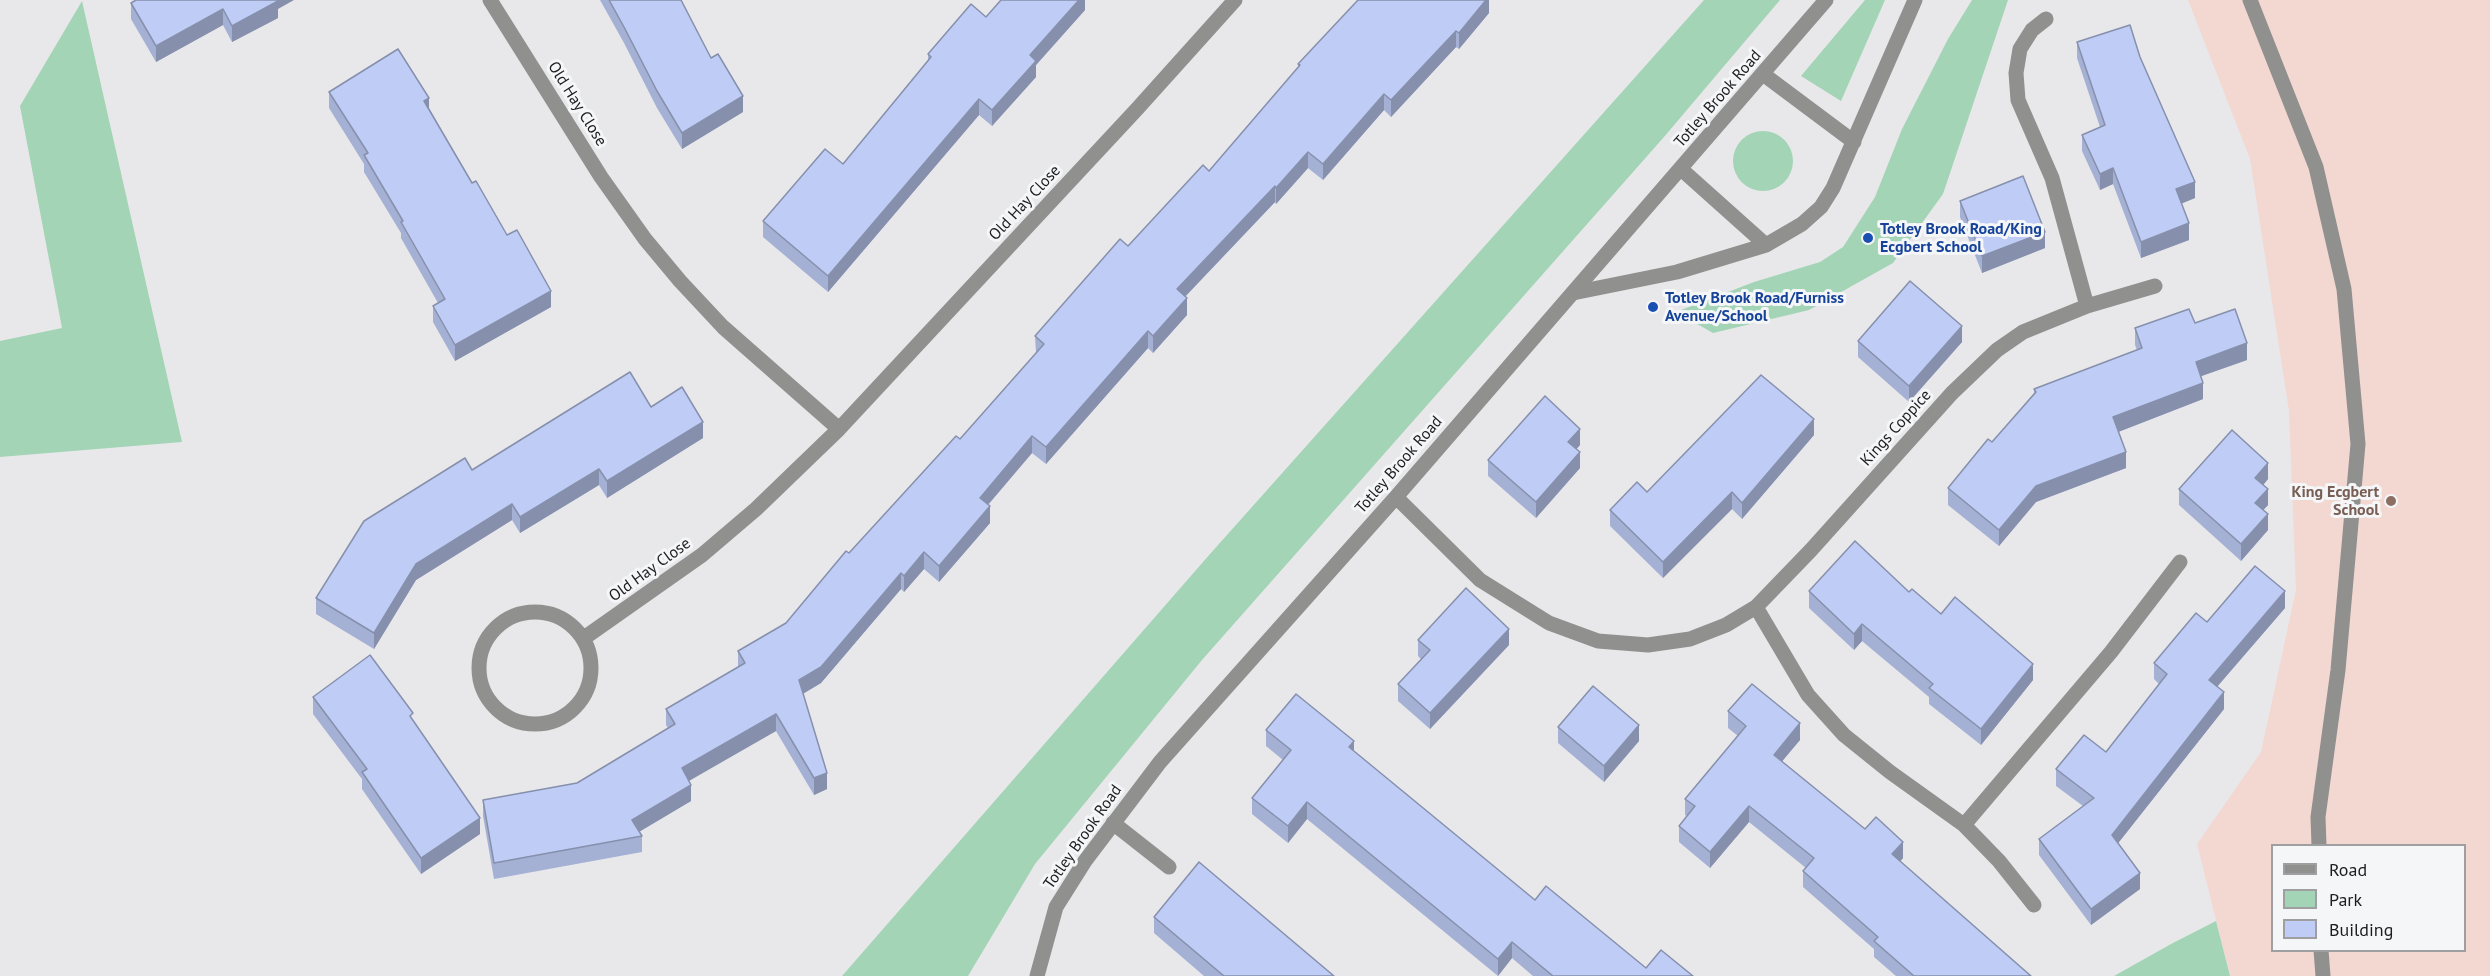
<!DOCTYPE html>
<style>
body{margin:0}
#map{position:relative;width:2490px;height:976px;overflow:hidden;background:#e8e8eb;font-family:"PT Sans",sans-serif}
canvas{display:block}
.legend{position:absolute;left:2271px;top:844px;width:195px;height:108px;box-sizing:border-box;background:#f5f6f8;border:2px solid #9f9fa1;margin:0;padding:8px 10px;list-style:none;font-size:18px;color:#1d1d1e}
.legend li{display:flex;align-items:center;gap:12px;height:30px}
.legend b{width:30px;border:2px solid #9f9fa1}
</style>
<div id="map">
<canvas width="2490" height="976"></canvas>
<ul class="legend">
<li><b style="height:8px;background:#90908f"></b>Road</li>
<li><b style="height:16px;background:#a3d4b5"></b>Park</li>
<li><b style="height:16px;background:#bfcdf6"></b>Building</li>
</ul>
</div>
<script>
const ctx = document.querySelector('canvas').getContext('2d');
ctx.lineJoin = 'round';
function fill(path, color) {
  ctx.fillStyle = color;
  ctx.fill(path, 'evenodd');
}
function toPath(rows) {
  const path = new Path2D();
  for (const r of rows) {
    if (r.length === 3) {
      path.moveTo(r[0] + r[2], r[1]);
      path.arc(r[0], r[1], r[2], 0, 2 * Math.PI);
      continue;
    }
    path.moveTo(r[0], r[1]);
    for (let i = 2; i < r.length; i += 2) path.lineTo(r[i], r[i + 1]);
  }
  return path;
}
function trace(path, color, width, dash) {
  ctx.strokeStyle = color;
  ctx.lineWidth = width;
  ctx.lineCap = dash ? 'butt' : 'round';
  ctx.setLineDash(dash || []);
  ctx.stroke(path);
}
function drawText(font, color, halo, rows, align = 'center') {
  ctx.font = font + ' "PT Sans",sans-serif';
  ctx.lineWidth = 6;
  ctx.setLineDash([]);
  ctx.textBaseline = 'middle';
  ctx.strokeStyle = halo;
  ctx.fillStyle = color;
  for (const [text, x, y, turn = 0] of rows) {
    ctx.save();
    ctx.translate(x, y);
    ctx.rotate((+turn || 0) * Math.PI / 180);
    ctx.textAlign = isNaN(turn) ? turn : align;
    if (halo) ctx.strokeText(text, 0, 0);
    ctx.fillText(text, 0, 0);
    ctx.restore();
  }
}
fill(toPath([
 [2188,0,2490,0,2490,976,2230,976,2197,844,2261,752,2296,590,2289,411,2250,159],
 [2272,846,2464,846,2464,950,2272,950]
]), '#f2d8d1');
fill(toPath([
 [1704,0,1780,0,1664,137,1202,660,1035,864,968,976,842,976,1210,554],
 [1865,0,1885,0,1841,101,1801,76],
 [1972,0,2008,0,1943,194,1893,263,1809,310,1713,333,1676,312,1754,282,1820,262,1843,247,1875,197,1902,129,1948,39],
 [82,1,182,442,0,457,0,341,62,328,20,106],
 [1763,161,30],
 [2216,921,2230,976,2114,976,2171,944]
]), '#a3d4b5');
trace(toPath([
 [2250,0,2316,167,2344,289,2358,444,2338,670,2318,817,2319,846],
 [1763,74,1854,142],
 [1681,169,1766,245],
 [1573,293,1677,272,1766,245,1802,224,1821,207,1833,188,1915,0],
 [1113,823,1169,867],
 [2321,950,2323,976]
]), '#90908f', 15);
trace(toPath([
 [490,0,601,177,645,239,680,281,723,327,839,429,1137,109,1235,0],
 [2046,19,2032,30,2020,49,2016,73,2018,100,2052,178,2087,306],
 [1396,497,1480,580,1549,623,1598,641,1648,645,1690,639,1726,625,1756,607,1811,550,1952,393,1997,350,2023,332,2087,306,2155,286],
 [1756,607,1808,695,1844,735,1890,772,1964,825,1999,861,2034,905],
 [535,668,56],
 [584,638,702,555,756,509,839,429],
 [1964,825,2111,652,2180,562],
 [1037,976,1056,907,1085,861,1160,762,1396,497,1826,0]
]), '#90908f', 15);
fill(toPath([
 [600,0,681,0,711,58,743,112,682,149,657,108,624,43],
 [1085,0,1085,10,1036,65,1036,77,992,126,979,115,828,292,763,237,763,221,843,164,928,62,928,54,986,17],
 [1489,0,1489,13,1459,49,1456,47,1391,117,1384,110,1323,180,1308,168,1276,204,1275,202,1185,297,1187,315,1153,353,1148,348,1046,464,1032,453,988,505,990,523,939,582,924,569,904,592,901,589,821,683,803,694,827,789,814,795,776,731,689,780,691,801,639,832,642,836,642,852,494,879,483,816,483,800,577,783,668,728,666,725,666,709,738,667,738,651,786,623,849,553,960,439,1036,353,1035,336,1128,246,1209,171,1298,67,1298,64],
 [131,3,278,9,278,18,232,42,223,25,156,62,131,19],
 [2077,42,2140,57,2195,198,2181,203,2189,240,2141,258,2113,184,2100,190,2082,151,2082,135,2100,127,2077,58],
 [329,92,429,108,472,183,507,235,551,307,455,361,433,322,433,306,438,303,401,238,401,233,364,172,364,164,329,108],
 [1960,201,2045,248,1982,273,1960,217],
 [2195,323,2247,360,2201,376,2203,399,2118,432,2126,468,2036,502,1999,546,1948,505,1948,488,1992,442,2034,393,2034,389,2137,350,2135,345,2135,328],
 [1858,341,1962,342,1909,402,1858,357],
 [651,407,703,438,607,498,599,485,520,533,512,520,416,580,374,649,316,614,316,598,472,470],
 [1814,435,1742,519,1732,509,1663,578,1610,526,1610,510,1647,492],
 [1580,445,1576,449,1580,468,1536,518,1488,476,1488,460],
 [2268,479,2263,485,2268,505,2263,510,2268,530,2241,561,2179,505,2179,489],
 [1809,591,1909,592,2033,680,1981,745,1929,704,1929,697,1862,641,1854,650,1809,608],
 [2285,608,2217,687,2224,709,2118,843,2140,889,2091,925,2039,855,2039,839,2083,806,2056,786,2056,769,2106,752,2159,684,2154,679,2154,663,2207,622],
 [1418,640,1509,645,1430,729,1398,701,1398,684,1421,659,1418,656],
 [313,697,413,720,480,834,421,874,362,789,362,779,313,714],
 [1728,711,1800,740,1782,761,1865,829,1903,858,1900,862,2031,976,1896,976,1874,957,1874,949,1803,887,1803,871,1806,868,1749,822,1710,868,1679,842,1679,826,1687,816,1685,815,1685,799,1738,736,1728,728],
 [1558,727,1639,741,1604,782,1558,743],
 [1266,730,1354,751,1535,900,1646,968,1693,976,1533,976,1512,958,1498,976,1307,819,1288,843,1252,814,1252,798,1283,760,1266,746],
 [1154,917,1334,976,1204,976,1154,933]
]), '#a4b0d4');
fill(toPath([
 [275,0,294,0,278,9,278,18,232,42,232,26],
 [1079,0,1085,0,1085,10,1036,65,1036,77,992,126,992,110,1030,55],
 [1482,0,1489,0,1489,13,1459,49,1459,33],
 [223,9,223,25,156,62,156,46],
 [1456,31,1456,47,1391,117,1391,100],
 [1384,94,1384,110,1323,180,1323,164],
 [743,96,743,112,682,149,682,133],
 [429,98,429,114,424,101],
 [979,99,979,115,828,292,828,276],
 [1308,152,1308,168,1276,204,1276,188],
 [2113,168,2113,184,2100,190,2100,174],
 [2195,182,2195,198,2176,206,2176,189],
 [1275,186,1275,202,1177,305,1177,289],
 [2189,223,2189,240,2141,258,2141,242],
 [2045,232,2045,248,1982,273,1982,256],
 [551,291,551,307,455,361,455,345],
 [1187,298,1187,315,1153,353,1153,336],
 [1962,326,1962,342,1909,402,1909,386],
 [1148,331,1148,348,1046,464,1046,447],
 [2247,343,2247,360,2196,378,2196,362],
 [2203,383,2203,399,2113,434,2113,417],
 [1814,419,1814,435,1742,519,1742,503],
 [703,422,703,438,607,498,607,481],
 [1580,429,1580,445,1568,459,1568,442],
 [1032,436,1032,453,980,514,980,498],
 [1580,452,1580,468,1536,518,1536,502],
 [2126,452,2126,468,2036,502,1999,546,1999,530,2036,486],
 [2268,463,2268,479,2255,495,2255,478],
 [599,469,599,485,520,533,520,517],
 [2268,489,2268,505,2255,519,2255,503],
 [1732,492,1732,509,1663,578,1663,562],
 [512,504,512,520,416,580,374,649,374,633,416,564],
 [990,506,990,523,939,582,939,566],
 [2268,514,2268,530,2241,561,2241,544],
 [924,552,924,569,904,592,904,576],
 [901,573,901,589,821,683,799,696,799,680],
 [2285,591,2285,608,2209,696,2209,680],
 [1862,624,1862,641,1854,650,1854,634],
 [1509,629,1509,645,1430,729,1430,713],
 [2033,664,2033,680,1981,745,1981,729],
 [2224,692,2224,709,2112,851,2112,835],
 [776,714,776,731,682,785,682,768],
 [1800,723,1800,740,1774,771,1774,755],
 [1639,725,1639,741,1604,782,1604,766],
 [1354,741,1354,758,1349,747],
 [827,773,827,789,814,795,814,778],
 [691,785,691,801,632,836,632,820],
 [1307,802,1307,819,1288,843,1288,826],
 [1749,806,1749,822,1710,868,1710,852],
 [480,818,480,834,421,874,421,858],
 [1903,842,1903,858,1892,871,1892,854],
 [2140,873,2140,889,2091,925,2091,909],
 [1512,942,1512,958,1498,976,1498,959]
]), '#8690ac');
const building = toPath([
 [136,0,278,0,278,1,232,26,223,9,156,46,131,3,136,0],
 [609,0,681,0,711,58,718,54,743,96,682,133,657,91,624,27,609,0],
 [1001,0,1079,0,1030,55,1036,61,992,110,979,99,828,276,763,221,825,149,843,164,931,57,928,54,971,4,986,17,1001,0],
 [1358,0,1486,0,1459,33,1456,31,1391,100,1384,94,1323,164,1308,152,1276,188,1275,186,1177,289,1187,298,1153,336,1148,331,1046,447,1032,436,980,498,990,506,939,566,924,552,904,576,901,573,821,667,799,680,827,773,814,778,776,714,682,768,691,785,632,820,642,836,494,863,483,800,577,783,675,724,666,709,745,663,738,651,786,623,846,551,849,553,956,436,960,439,1044,344,1035,336,1120,239,1128,246,1203,165,1209,171,1300,65,1298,64,1358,0],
 [2130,25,2140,57,2195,182,2176,189,2189,223,2141,242,2113,168,2100,174,2082,135,2105,125,2077,42,2130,25],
 [398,49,429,98,424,101,472,183,476,181,507,235,517,230,551,291,455,345,433,306,445,299,401,222,403,221,364,155,368,153,329,92,398,49],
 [2023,176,2045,232,1982,256,1960,201,2023,176],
 [1910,281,1962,326,1909,386,1858,341,1910,281],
 [2189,309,2195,323,2235,309,2247,343,2196,362,2203,383,2113,417,2126,452,2036,486,1999,530,1948,488,1988,439,1992,442,2036,392,2034,389,2142,348,2135,328,2189,309],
 [630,372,651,407,682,387,703,422,607,481,599,469,520,517,512,504,416,564,374,633,316,598,364,521,465,458,472,470,630,372],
 [1761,375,1814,419,1742,503,1732,492,1663,562,1610,510,1637,482,1647,492,1761,375],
 [1545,396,1580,429,1568,442,1580,452,1536,502,1488,460,1545,396],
 [2232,430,2268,463,2255,478,2268,489,2255,503,2268,514,2241,544,2179,489,2232,430],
 [1855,541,1909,592,1912,589,1941,614,1955,597,2033,664,1981,729,1929,688,1933,684,1862,624,1854,634,1809,591,1855,541],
 [2255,566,2285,591,2209,680,2224,692,2112,835,2140,873,2091,909,2039,839,2094,798,2056,769,2084,735,2106,752,2167,674,2154,663,2196,613,2207,622,2255,566],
 [1466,588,1509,629,1430,713,1398,684,1430,650,1418,640,1466,588],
 [370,655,413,713,410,716,480,818,421,858,362,772,367,769,313,697,370,655],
 [1752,684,1800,723,1774,755,1865,829,1876,817,1903,842,1892,854,2031,976,1914,976,1874,941,1878,937,1803,871,1814,858,1749,806,1710,852,1679,826,1695,806,1685,799,1746,726,1728,711,1752,684],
 [1593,686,1639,725,1604,766,1558,727,1593,686],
 [1296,694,1354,741,1349,747,1535,900,1546,886,1646,968,1661,950,1693,976,1553,976,1512,942,1498,959,1307,802,1288,826,1252,798,1291,750,1266,730,1296,694],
 [1199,862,1334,976,1224,976,1154,917,1199,862]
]);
fill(building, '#bfcdf6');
trace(building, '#8690ac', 1.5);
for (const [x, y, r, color] of [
 [1868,238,6,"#1a4fb4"],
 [1653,307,6,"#1a4fb4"],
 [2391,501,6,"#8d6e63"]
]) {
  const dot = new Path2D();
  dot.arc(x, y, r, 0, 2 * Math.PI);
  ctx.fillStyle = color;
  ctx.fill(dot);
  trace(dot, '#f5f6f8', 2);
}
drawText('16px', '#1d1d1e', '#f5f6f8', [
 ["Totley Brook Road",1718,99,-49],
 ["Old Hay Close",577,104,58],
 ["Old Hay Close",1025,203,-47],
 ["Kings Coppice",1896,428,-48],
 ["Totley Brook Road",1399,465,-49],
 ["Old Hay Close",650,570,-36],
 ["Totley Brook Road",1083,837,-55]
]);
drawText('bold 16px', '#164399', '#f5f6f8', [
 ["Totley Brook Road/King",1880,229],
 ["Ecgbert School",1880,247],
 ["Totley Brook Road/Furniss",1665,298],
 ["Avenue/School",1665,316]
], 'left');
drawText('bold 16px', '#785e54', '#f5f6f8', [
 ["King Ecgbert",2379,492],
 ["School",2379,510]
], 'right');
</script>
